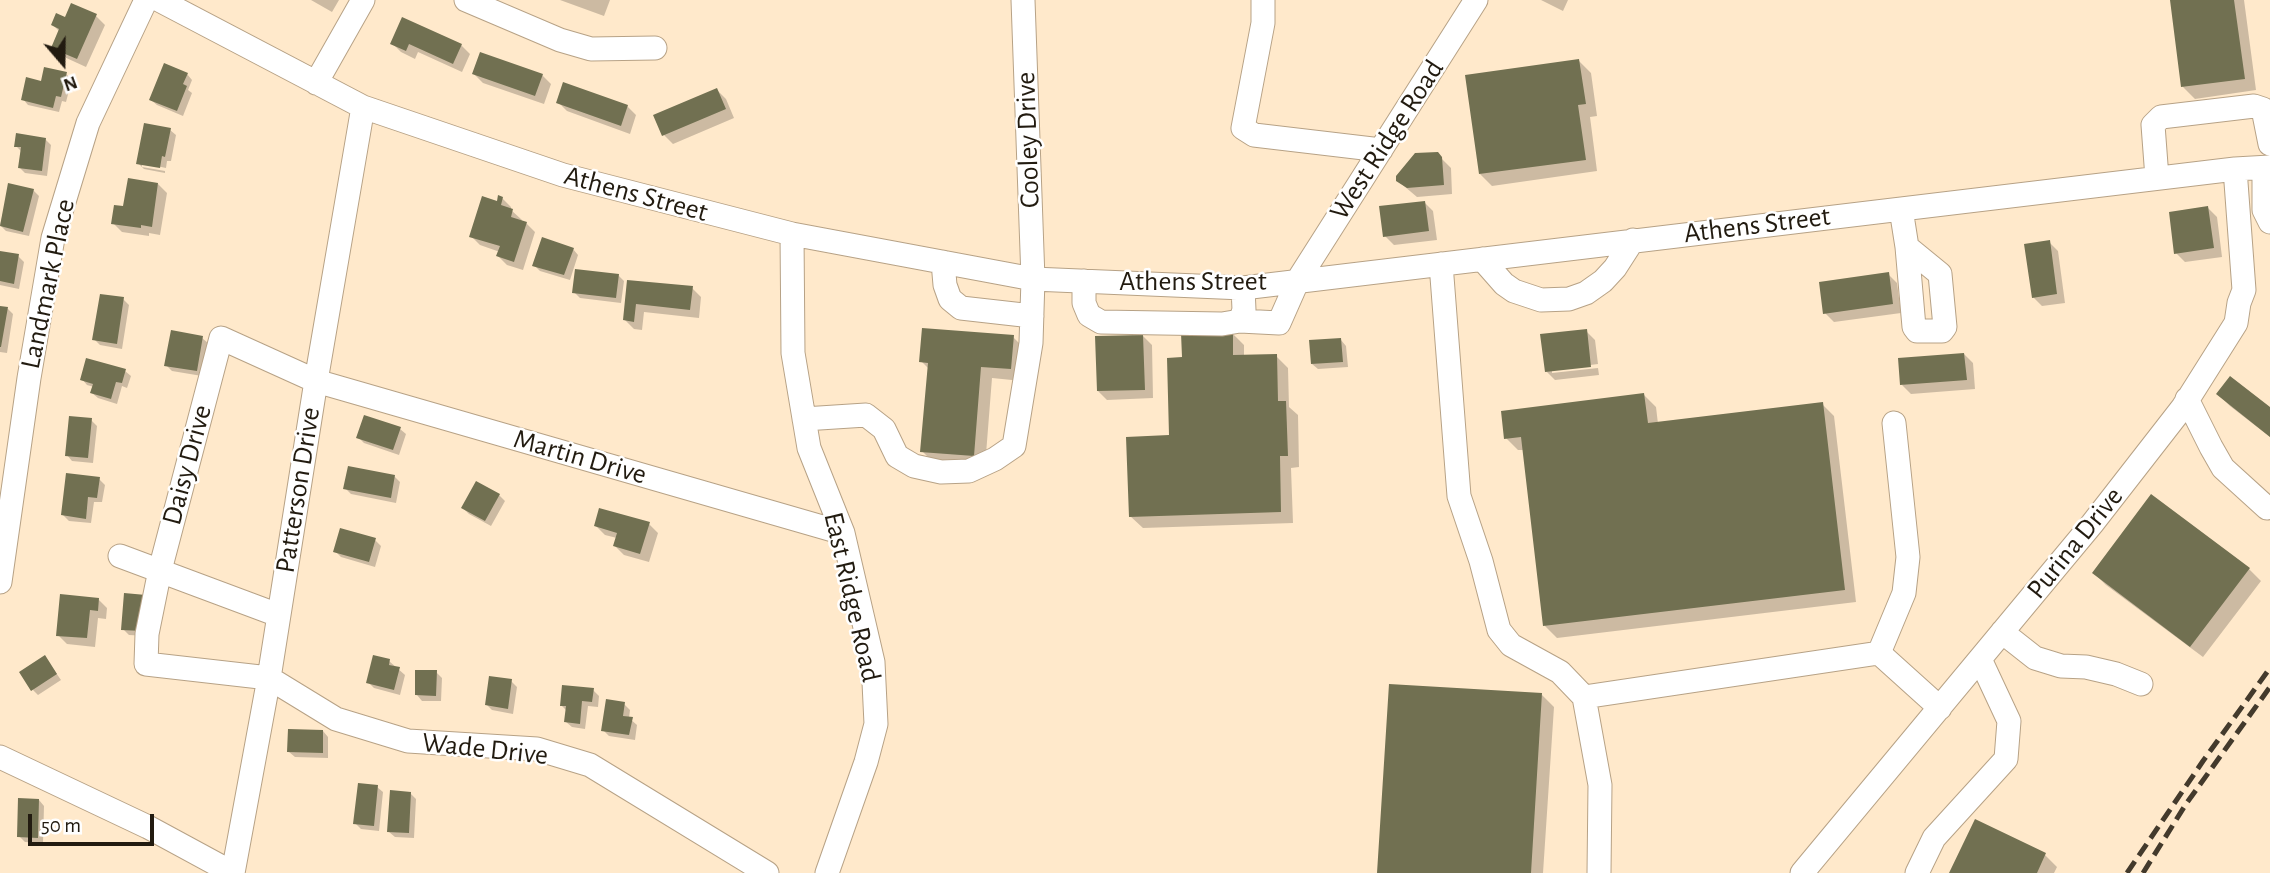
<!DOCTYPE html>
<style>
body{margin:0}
#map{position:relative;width:2270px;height:873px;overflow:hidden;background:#ffe9cb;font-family:"Alegreya Sans",sans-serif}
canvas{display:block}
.north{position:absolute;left:28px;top:28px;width:70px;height:70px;-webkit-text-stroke:5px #fff;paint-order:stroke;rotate:160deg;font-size:19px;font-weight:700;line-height:28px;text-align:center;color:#221b10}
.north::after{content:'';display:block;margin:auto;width:24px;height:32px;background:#221b10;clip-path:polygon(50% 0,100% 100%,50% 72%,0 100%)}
.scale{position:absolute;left:28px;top:814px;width:126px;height:32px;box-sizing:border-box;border:4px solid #221b10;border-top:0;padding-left:9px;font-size:21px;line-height:24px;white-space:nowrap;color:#221b10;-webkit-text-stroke:5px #fff;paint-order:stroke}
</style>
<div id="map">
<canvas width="2270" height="873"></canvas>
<div class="north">N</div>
<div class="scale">50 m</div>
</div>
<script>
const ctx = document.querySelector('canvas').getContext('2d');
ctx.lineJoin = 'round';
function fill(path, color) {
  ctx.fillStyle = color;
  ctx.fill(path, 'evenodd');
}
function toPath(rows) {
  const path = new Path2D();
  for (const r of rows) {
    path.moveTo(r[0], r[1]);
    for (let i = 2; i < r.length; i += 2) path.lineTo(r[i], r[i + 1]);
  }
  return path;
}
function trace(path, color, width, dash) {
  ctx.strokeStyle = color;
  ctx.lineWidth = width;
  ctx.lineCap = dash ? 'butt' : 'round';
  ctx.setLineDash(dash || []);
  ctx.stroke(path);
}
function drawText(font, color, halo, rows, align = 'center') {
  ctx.font = font + ' "Alegreya Sans",sans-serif';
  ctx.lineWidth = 5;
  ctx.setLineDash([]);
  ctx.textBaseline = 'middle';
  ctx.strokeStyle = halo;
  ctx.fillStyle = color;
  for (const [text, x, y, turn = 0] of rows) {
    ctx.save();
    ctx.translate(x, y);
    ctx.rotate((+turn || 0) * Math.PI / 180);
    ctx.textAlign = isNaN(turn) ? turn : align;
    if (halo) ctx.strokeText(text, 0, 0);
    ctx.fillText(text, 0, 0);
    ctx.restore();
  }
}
fill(toPath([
 [311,0,339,0,332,12],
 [560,0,610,0,604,16],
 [1541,0,1568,0,1563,11],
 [2172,0,2244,0,2256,90,2195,99,2183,87],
 [96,16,105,25,86,67,62,56,53,47,60,32,53,25,66,19],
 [392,43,461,45,470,54,462,72,418,52,415,59,401,52],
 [1579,61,1591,73,1597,116,1590,117,1597,171,1492,186,1480,174],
 [66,74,72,79,66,102,62,101,59,112,28,105,23,99,42,83],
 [187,74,192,80,188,90,192,93,183,116,157,105,151,100],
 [474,74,542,75,551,84,544,104,483,83],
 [717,90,726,99,734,118,673,144,664,135],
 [558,102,627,106,636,115,630,134,567,111],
 [170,130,176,135,171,161,167,161,166,168,142,163,142,167,165,171,165,173,144,169,138,163],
 [45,139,51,145,47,176,25,173,20,168,22,152,16,146],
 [1437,154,1451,168,1452,194,1417,197,1398,181],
 [158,184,167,193,160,235,149,233,149,236,122,232,113,223,125,208],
 [10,185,33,190,39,196,29,236,6,231,0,225],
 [502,198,511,207,511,210,522,220,521,222,526,223,535,232,523,270,507,265,498,256,500,252,480,245,471,236],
 [1424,202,1433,211,1437,240,1394,245,1385,236],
 [2208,208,2217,217,2222,257,2185,262,2176,253],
 [2049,242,2058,251,2065,303,2042,306,2033,297],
 [573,249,578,255,570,280,540,271,534,265],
 [0,253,18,256,24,262,19,289,0,285],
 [1888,274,1897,283,1901,313,1834,322,1825,313],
 [618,275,624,281,621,303,580,298,574,292],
 [629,282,692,288,701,297,699,318,644,312,642,330,634,329,625,320],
 [123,299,129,305,122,349,100,345,94,339],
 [0,307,8,309,13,314,7,353,0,352],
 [1586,331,1595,340,1598,364,1552,370,1552,373,1598,368,1599,375,1555,380,1546,371],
 [1232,333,1244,345,1244,357,1276,356,1288,368,1289,407,1298,415,1299,467,1291,468,1293,523,1143,528,1130,516,1171,437,1184,359],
 [1143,336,1152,345,1153,398,1107,400,1098,391],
 [1013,337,1025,349,1022,381,992,378,985,467,934,463,922,451,929,369,921,361],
 [202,338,208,343,202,376,172,371,166,365],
 [1341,340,1346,346,1348,367,1318,369,1312,364],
 [1964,354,1973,363,1975,389,1911,394,1902,385],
 [125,371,131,376,127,388,122,386,117,404,98,398,92,393,94,387,87,385,82,379],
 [2218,394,2270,410,2270,437,2230,406],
 [1644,395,1656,407,1658,424,1822,404,1834,416,1856,602,1557,638,1545,626,1524,450,1518,450,1506,438],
 [91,420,97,426,93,463,72,461,67,455],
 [400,429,406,434,399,455,364,443,358,437],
 [394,476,400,482,396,503,351,494,345,488],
 [99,479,105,485,102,502,94,502,91,523,69,521,63,515],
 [499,495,505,501,491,526,469,514,463,508],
 [649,524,658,533,649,562,624,555,615,546,617,538,605,535,596,526],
 [375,540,381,546,375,567,341,557,335,551],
 [2249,569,2261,581,2203,657,2106,585,2094,573],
 [126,595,148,636,129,635,123,629],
 [98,599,107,608,106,619,98,618,95,647,67,644,58,635],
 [45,657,61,680,38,695,33,690],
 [389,661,405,675,400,695,374,688,368,682],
 [436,672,442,678,441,701,422,701,417,695],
 [511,681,517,687,513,714,492,710,487,705],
 [593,690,599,696,598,707,588,706,585,729,572,727,566,722,567,711,561,705],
 [1542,695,1554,707,1543,873,1379,873],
 [624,704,630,710,629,718,637,725,635,740,609,736,603,730],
 [323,731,328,737,328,758,295,757,289,752],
 [377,787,383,792,379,831,361,829,355,823],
 [410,793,416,799,414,838,395,837,389,832],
 [39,800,44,806,43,843,25,842,19,836],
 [1976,822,2045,855,2057,867,2054,873,1951,873]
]), '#0003');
fill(toPath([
 [2170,0,2234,0,2245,79,2181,87],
 [71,3,97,14,77,59,51,48,59,29,51,25,56,13,65,17],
 [402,17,462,44,453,64,409,44,406,51,390,44],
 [480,52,543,74,535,96,472,74],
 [1579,59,1586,104,1578,105,1586,160,1479,174,1465,75],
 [164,63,188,73,183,84,187,86,177,111,149,100],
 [44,67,67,72,61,97,56,96,53,108,21,100,26,77,41,81],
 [563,82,628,105,621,126,556,103],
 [717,88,726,109,662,136,653,115],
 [144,123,171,128,165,157,162,156,160,168,136,164],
 [16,133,46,138,42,171,18,168,21,147,14,147],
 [1438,152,1442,157,1444,185,1407,188,1396,181,1396,176,1415,153],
 [128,178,158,183,152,227,141,225,141,228,111,224,114,205,123,206],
 [8,183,34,189,23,232,0,226],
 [498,195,503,197,501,205,513,209,511,217,527,222,514,262,496,256,500,246,469,237,482,196,497,201],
 [1425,201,1429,231,1383,237,1379,206],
 [2208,206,2214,248,2174,254,2169,212],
 [542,237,574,248,564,275,532,266],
 [2050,240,2057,294,2032,298,2024,244],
 [0,251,19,254,14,284,0,281],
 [575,269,619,274,616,298,572,293],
 [1889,272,1893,304,1823,314,1819,282],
 [627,280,693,286,690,310,636,304,634,322,623,320],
 [100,294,124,297,117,344,92,340],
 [0,306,8,307,1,347,0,347],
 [922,328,1014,335,1011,369,981,367,974,456,920,452,928,363,919,362],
 [1587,329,1591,367,1545,372,1540,334],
 [171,330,203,336,197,371,164,366],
 [1233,331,1233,355,1277,354,1278,401,1286,401,1288,456,1280,456,1281,512,1129,517,1126,437,1169,435,1167,358,1182,357,1181,333],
 [1143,335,1145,390,1097,391,1095,336],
 [1341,338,1343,362,1311,364,1309,340],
 [1964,353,1967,380,1900,385,1898,358],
 [86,358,126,369,122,383,116,382,111,399,90,393,93,384,80,380],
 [2230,376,2270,407,2270,437,2216,394],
 [1644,393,1648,423,1823,402,1845,590,1543,626,1521,437,1504,439,1501,411],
 [364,415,401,427,393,450,356,438],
 [69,416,92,418,88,458,65,456],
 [348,466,395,475,391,498,343,489],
 [66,473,100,477,97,498,88,497,86,519,61,515],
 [476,481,500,494,485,521,461,508],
 [2151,494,2250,568,2190,647,2092,573],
 [599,508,650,522,640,554,613,546,617,533,594,526],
 [340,528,376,538,369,562,333,552],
 [124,593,146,595,143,631,121,630],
 [60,594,99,598,98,611,90,610,87,638,56,636],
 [45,655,57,674,31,691,19,672],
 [373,655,390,659,389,665,400,667,394,690,366,683],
 [415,670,437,670,436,696,415,695],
 [489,676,512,679,508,709,485,705],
 [1389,684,1542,693,1531,873,1377,873],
 [562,685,594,688,592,702,582,701,580,724,564,722,566,706,560,706],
 [606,699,625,702,623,716,633,717,629,735,601,731],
 [288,729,323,730,323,753,287,752],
 [358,783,378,785,374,826,353,824],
 [390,790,411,792,409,833,387,832],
 [18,798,39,799,38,838,17,837],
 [1975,819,2046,853,2037,873,1949,873]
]), '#717051');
const minor = toPath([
 [159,0,363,107,563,175,792,234,1033,279,1243,288,2235,169,2270,167],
 [466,0,560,40,591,49,655,48],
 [1263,0,1263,23,1243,128,1254,135,1381,150],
 [316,83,363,0],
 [2264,168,2264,210,2270,222],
 [2157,178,2153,125,2161,117,2254,106,2263,109,2270,144],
 [1901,209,1907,247,1914,327,1917,331,1942,331,1945,327,1940,274,1907,247],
 [792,234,793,353,809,448,843,533,873,662,876,724,866,762,827,873],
 [1482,259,1504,284,1514,291,1541,300,1569,299,1586,293,1603,281,1615,268,1633,240],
 [943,262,945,285,950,299,961,308,1032,316],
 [1441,264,1459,496,1481,561,1499,630,1511,645,1560,672,1584,697,1600,785,1599,873],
 [1084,281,1084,303,1089,315,1101,322,1222,324,1240,321,1244,310,1243,288],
 [1240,321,1279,323,1298,280,1476,0],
 [2187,399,2211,447,2223,468,2267,508],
 [804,419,866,415,884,429,897,456,914,466,941,472,969,471,995,459,1014,446,1031,343,1033,279,1023,0],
 [120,556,278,615],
 [0,582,29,378,53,238,88,123,146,0],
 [2002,632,2035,658,2061,666,2086,667,2116,674,2141,684],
 [1879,653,1904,593,1908,557,1894,423],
 [1584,697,1879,653,1940,708],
 [0,757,148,827,233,873],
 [233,873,269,678,316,381,363,107],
 [767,873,590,765,537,749,408,741,336,719,269,678,146,664,147,634,160,570,221,338,316,381,843,533],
 [1802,873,2092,524,2183,407,2236,323,2239,303,2244,290,2235,169],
 [1917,873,1934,838,2006,759,2009,721,1980,659]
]);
trace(minor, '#b7a286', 25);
trace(minor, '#fff', 23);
trace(toPath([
 [2127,873,2203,761,2270,668],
 [2143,873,2186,804,2270,687]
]), '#433a2c', 5, [14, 7]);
drawText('28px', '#221b10', '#fff', [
 ["Cooley Drive",1028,140,-92],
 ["West Ridge Road",1387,140,-57],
 ["Athens Street",636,194,15],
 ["Athens Street",1757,225,-7],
 ["Athens Street",1193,282],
 ["Landmark Place",48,284,-78],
 ["Martin Drive",580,457,16],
 ["Daisy Drive",187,465,-75],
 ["Patterson Drive",298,490,-81],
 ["Purina Drive",2075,543,-51],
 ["East Ridge Road",852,597,77],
 ["Wade Drive",485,749,6]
]);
</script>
